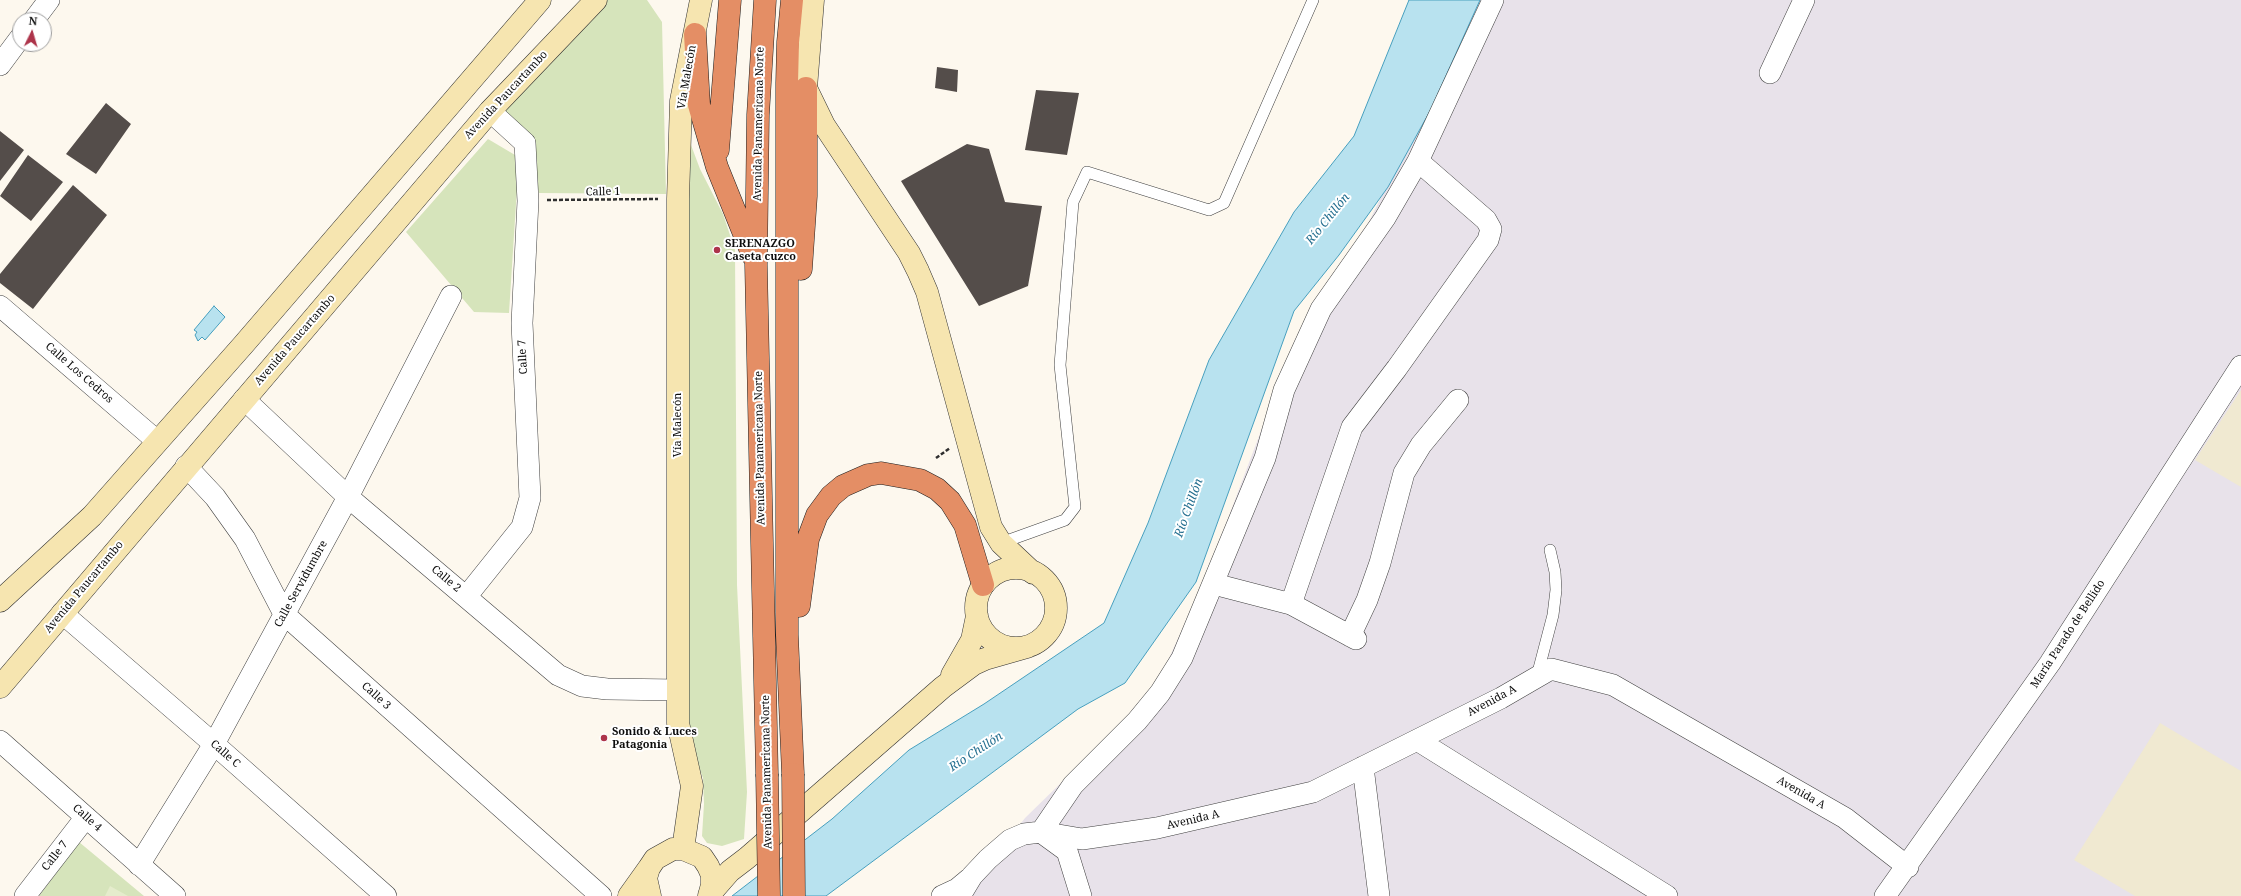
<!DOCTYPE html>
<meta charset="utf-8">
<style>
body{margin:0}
#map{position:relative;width:2241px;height:896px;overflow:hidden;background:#fdf8ee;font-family:"Noto Serif",serif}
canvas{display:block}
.north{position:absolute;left:12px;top:12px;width:40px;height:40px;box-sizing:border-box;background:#fff;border:1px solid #9e9e9e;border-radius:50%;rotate:5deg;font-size:11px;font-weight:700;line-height:16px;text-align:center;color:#0d0d0d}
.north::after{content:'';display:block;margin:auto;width:14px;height:18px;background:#ad344a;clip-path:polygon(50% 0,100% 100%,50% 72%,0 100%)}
</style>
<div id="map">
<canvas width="2241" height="896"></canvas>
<div class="north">N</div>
</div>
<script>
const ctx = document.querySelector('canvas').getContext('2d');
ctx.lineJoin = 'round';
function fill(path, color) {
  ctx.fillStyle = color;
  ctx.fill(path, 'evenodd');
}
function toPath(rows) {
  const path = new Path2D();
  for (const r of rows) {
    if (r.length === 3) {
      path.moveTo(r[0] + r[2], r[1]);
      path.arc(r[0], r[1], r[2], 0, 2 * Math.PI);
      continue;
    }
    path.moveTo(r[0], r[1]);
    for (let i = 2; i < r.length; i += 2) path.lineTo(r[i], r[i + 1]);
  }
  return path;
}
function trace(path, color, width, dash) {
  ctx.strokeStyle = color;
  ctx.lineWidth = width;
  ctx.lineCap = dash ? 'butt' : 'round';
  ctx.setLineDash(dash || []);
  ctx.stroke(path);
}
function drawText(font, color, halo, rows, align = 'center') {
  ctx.font = font + ' "Noto Serif",serif';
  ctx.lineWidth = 4;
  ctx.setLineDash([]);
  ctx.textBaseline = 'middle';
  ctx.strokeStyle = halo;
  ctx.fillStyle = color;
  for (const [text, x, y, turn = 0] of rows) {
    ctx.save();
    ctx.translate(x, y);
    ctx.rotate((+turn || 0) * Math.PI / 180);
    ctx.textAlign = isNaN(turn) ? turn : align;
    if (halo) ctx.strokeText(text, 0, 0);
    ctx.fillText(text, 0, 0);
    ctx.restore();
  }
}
fill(toPath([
 [1478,0,2241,0,2241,896,971,896,976,880,1025,818,1153,693,1204,582,1296,338,1361,238]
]), '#e8e2ea');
fill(toPath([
 [2241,390,2241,487,2195,460],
 [2160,723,2241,771,2241,896,2135,896,2074,860]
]), '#f0e9d1');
fill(toPath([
 [605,0,647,0,662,22,666,194,539,193,528,142,496,111],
 [684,111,691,145,700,169,723,214,735,250,737,585,747,792,744,839,722,846,707,843,702,836,704,804,703,778,694,755,684,719],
 [488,139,515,155,517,188,509,313,474,312,406,232],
 [79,842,144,896,39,896]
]), '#d6e4bb');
fill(toPath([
 [110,886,128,896,105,896]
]), '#e5eccc');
const water = toPath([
 [1409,0,1480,0,1430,111,1388,187,1339,255,1294,311,1196,582,1125,683,1078,709,826,896,732,896,832,819,909,750,984,704,1104,623,1148,523,1209,360,1294,212,1354,136,1409,0],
 [214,306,225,317,205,340,202,337,198,341,195,335,197,332,194,330,214,306]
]);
fill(water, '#b8e2ef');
trace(water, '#479fbe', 1);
fill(toPath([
 [937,67,958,70,957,92,935,88],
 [1036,90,1079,93,1067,155,1025,150],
 [106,103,131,124,96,174,66,154],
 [0,131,24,150,0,181],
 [967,144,989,149,1005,202,1042,206,1028,286,979,306,901,181],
 [28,155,63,182,31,221,0,196],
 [73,185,107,215,33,309,0,283,0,274]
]), '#544d4a');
const lane = toPath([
 [1001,543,1065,520,1075,507,1060,365,1073,202,1087,172,1209,210,1224,203,1313,0],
 [1537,676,1553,615,1556,590,1555,572,1550,550]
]);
const street = toPath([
 [34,20,49,0],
 [0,65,20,38],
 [1770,73,1804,0],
 [0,306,157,441],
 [244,399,348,497,558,675,582,686,607,689,678,690],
 [186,466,215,497,245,539,284,614,601,896],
 [1214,584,1291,604,1356,639],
 [466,597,522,527,530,498,522,323,528,201,525,143,490,111],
 [1291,604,1352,427,1397,368,1488,240,1491,229,1486,220,1418,161],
 [62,613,214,744,386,896],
 [1350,636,1367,600,1380,563,1404,473,1421,445,1458,400],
 [1417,740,1667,896],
 [0,741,175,896],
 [1363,767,1379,896],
 [1041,832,1073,785,1137,721,1160,693,1182,658,1265,458,1284,390,1321,309,1385,218,1418,161,1493,0],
 [1045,835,1067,851,1081,896],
 [139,865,214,744,348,497,451,296],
 [25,896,86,817],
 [942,896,957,889,969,879],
 [960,896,972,876,988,859,1010,840,1024,834,1041,832,1082,839,1157,828,1313,792,1501,698,1551,669,1613,685,1845,818,1908,867],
 [1885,896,2050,663,2241,366]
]);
const secondary = toPath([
 [813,0,806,88,824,125,909,253,918,271,927,292,991,527,1001,543,1033,573],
 [1016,608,40],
 [0,601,92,516,244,344,540,0],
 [952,675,972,640,977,616],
 [0,687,490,111,596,0],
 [683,849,692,786,678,723,678,199,681,101,701,0],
 [709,895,730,871,747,858,943,687,974,664,985,659,1027,647],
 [629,896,649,868],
 [650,896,646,878,649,868,655,859,673,849,683,849,702,857,708,866,712,875,712,885,709,896]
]);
const highway = toPath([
 [765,0,758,115,756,265,767,774],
 [792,0,788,42,787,83,787,635,793,774],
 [695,34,699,105,717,167,753,256],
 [718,150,730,0],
 [801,269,806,196,806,88],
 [799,606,808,539,817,515,831,496,843,486,868,475,881,473,920,480,937,489,950,501,965,525,983,585]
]);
trace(lane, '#404040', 12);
trace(street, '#404040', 22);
trace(secondary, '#2f2f2f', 23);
trace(highway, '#1e1e1e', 23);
trace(toPath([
 [547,200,658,199],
 [936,458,950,448]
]), '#2f2f2f', 2.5, [4, 2]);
trace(lane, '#fff', 11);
trace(street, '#fff', 21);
trace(secondary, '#f6e5b0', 22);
trace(highway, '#e48e65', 22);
const highwayBridge = toPath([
 [767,774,769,896],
 [793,774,794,896]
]);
trace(highwayBridge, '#1e1e1e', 23, []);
trace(highwayBridge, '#e48e65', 22);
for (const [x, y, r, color] of [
 [717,250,4,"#ad344a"],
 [604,738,4,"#ad344a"]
]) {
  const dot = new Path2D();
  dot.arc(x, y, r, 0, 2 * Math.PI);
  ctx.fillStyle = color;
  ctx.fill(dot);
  trace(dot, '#fff', 1.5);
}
drawText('11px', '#0d0d0d', '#fff', [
 ["Vía Malecón",687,77,-80],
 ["Avenida Paucartambo",506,95,-47],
 ["Avenida Panamericana Norte",759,124,-89],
 ["Calle 1",603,192,-1],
 ["Avenida Paucartambo",295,340,-49],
 ["Calle 7",523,357,-93],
 ["Calle Los Cedros",79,373,41],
 ["Vía Malecón",678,425,-90],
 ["Avenida Panamericana Norte",760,448,-91],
 ["Calle 2",446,579,40],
 ["Calle Servidumbre",301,584,-61],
 ["Avenida Paucartambo",84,587,-50],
 ["María Parado de Bellido",2068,634,-57],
 ["Calle 3",376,696,42],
 ["Avenida A",1492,701,-28],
 ["Calle C",225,754,41],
 ["Avenida Panamericana Norte",767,772,-91],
 ["Avenida A",1801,793,30],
 ["Calle 4",87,818,42],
 ["Avenida A",1193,820,-13],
 ["Calle 7",55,856,-52]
]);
drawText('bold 11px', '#0d0d0d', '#fff', [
 ["SERENAZGO",725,244],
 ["Caseta cuzco",725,257],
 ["Sonido & Luces",612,732],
 ["Patagonia",612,745]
], 'left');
drawText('italic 12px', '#246f90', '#fff', [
 ["Río Chillón",1328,219,-51],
 ["Río Chillón",1189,508,-70],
 ["Río Chillón",976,752,-33]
]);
</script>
